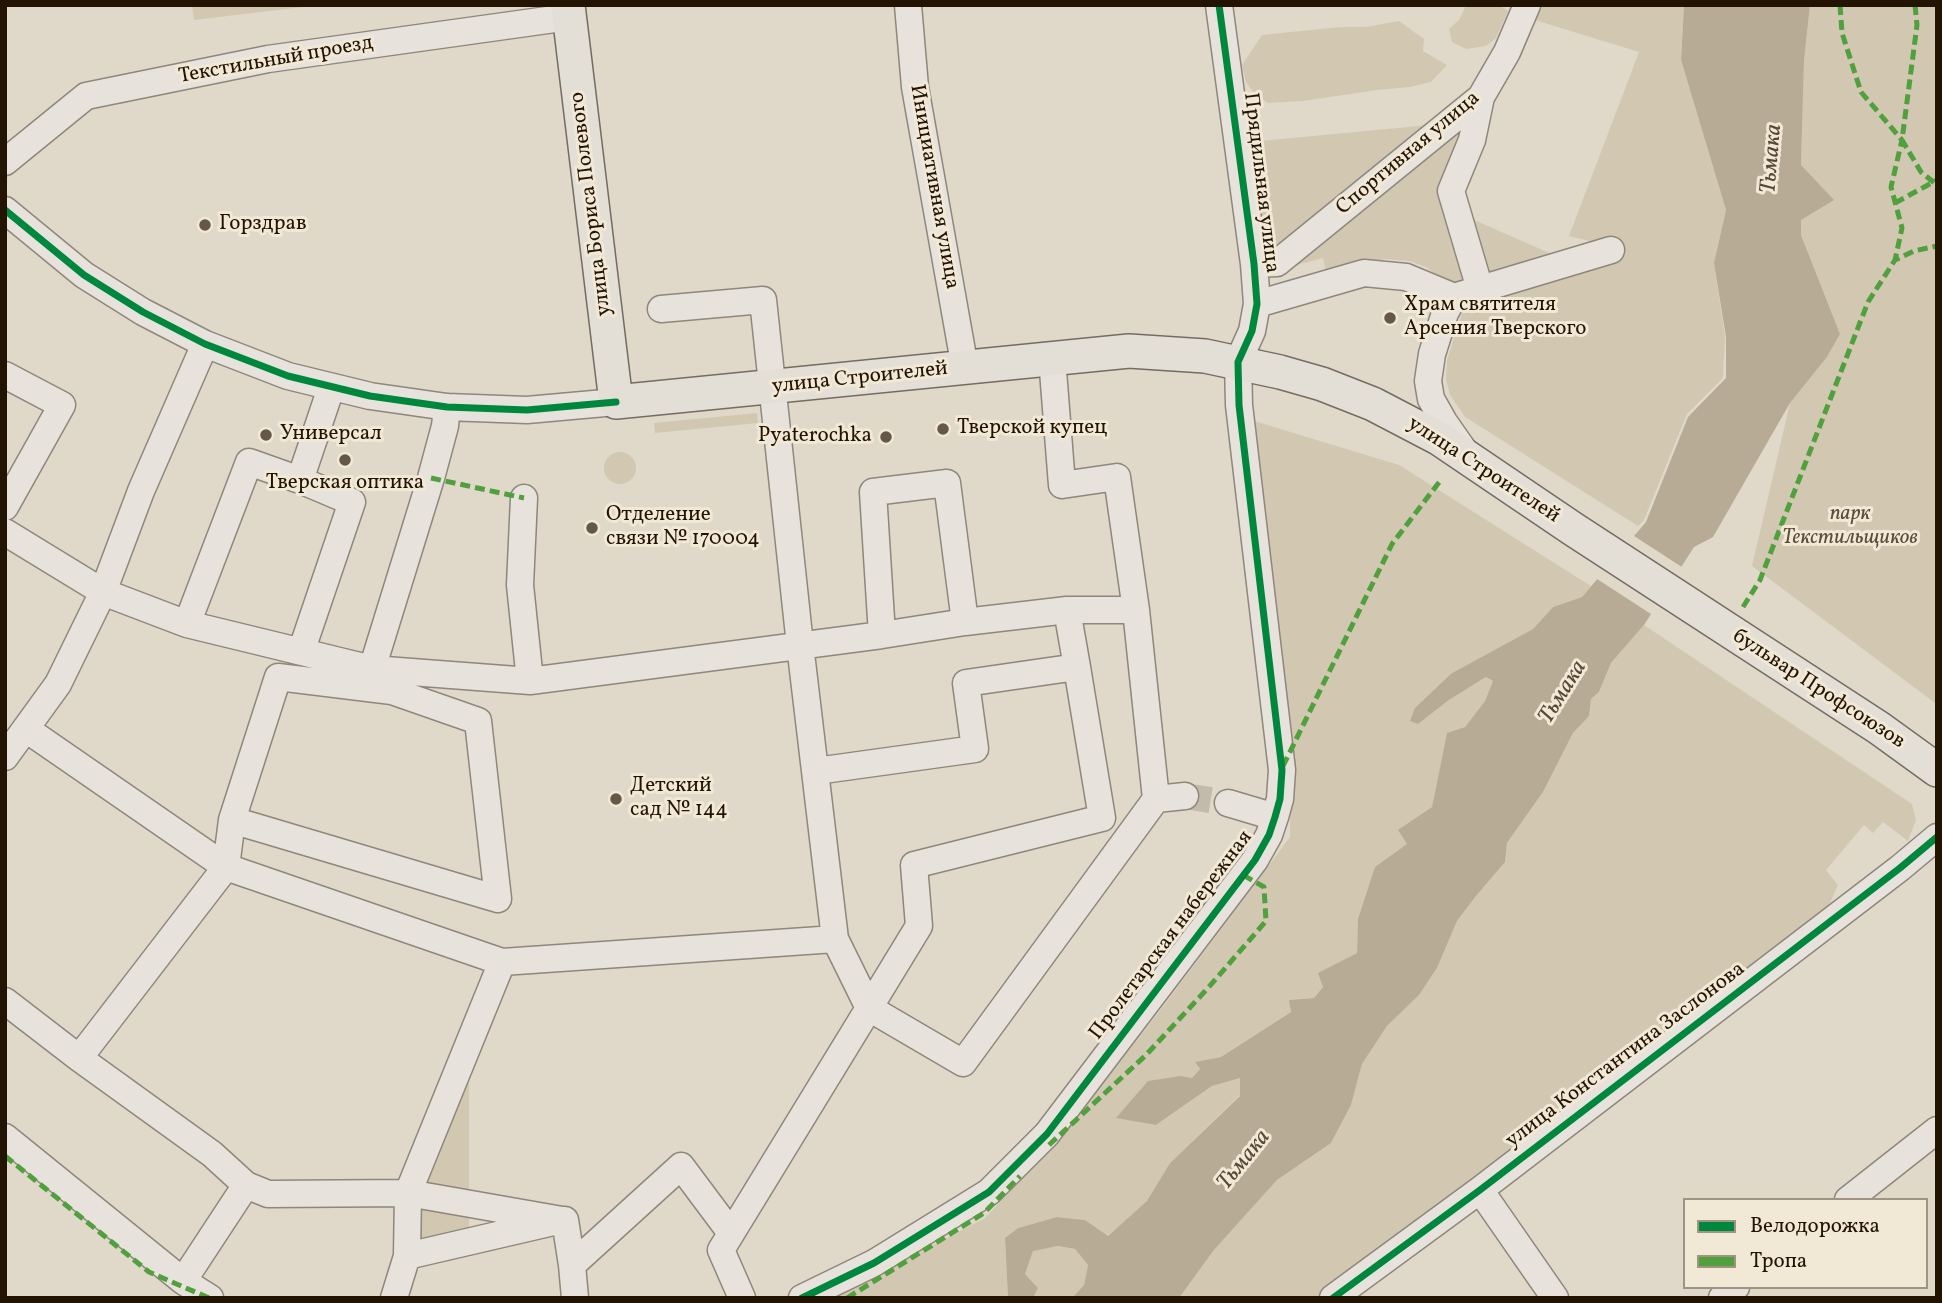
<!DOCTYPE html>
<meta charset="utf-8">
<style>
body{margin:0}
#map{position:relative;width:1942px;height:1303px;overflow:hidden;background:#e0d8c9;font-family:Vollkorn,serif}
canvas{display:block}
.frame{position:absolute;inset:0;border:7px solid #231303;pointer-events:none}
.legend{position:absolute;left:1683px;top:1198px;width:245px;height:91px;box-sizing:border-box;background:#f1e8d6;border:2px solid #9f9382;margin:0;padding:9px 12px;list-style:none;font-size:21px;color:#231303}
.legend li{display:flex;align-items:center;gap:14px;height:35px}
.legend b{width:35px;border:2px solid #9f9382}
</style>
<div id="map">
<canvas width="1942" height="1303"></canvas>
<div class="frame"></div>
<ul class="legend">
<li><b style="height:9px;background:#00873e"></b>Велодорожка</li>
<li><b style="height:9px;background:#50a03d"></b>Тропа</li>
</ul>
</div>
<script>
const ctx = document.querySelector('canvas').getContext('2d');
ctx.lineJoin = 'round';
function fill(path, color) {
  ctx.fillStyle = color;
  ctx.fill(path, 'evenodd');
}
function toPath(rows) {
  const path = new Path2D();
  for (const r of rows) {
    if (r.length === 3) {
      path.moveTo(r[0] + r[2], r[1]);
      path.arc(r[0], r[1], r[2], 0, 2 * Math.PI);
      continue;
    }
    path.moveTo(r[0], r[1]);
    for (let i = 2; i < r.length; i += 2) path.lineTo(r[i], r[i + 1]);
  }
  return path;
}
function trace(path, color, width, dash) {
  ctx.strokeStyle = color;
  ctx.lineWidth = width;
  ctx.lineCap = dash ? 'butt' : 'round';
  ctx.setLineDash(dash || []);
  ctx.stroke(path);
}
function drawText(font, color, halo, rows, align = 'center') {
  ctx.font = font + ' Vollkorn,serif';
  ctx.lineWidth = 6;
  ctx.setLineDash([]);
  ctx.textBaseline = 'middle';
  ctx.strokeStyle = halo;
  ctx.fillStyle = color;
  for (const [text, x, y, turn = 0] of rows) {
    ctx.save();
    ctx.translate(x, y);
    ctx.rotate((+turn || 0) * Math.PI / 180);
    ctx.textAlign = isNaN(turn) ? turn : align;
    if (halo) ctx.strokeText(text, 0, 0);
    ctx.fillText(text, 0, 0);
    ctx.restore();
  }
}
fill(toPath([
 [192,5,320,5,194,20],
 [1466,5,1499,5,1508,11,1496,38,1486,46,1466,49,1452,42,1449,29,1459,20],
 [1529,5,1684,5,1681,60,1726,210,1714,263,1725,337,1723,378,1687,414,1644,520,1638,526,1465,417,1450,395,1446,380,1447,360,1466,301,1606,245,1569,236,1639,52,1525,17],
 [1810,5,1937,5,1935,703,1752,566,1790,403,1827,357,1840,334,1801,235,1801,165,1804,61],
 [1399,21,1424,39,1423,51,1447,65,1431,82,1410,87,1377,90,1303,101,1268,103,1255,95,1246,82,1242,65,1262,35,1340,27,1366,27],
 [1463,117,1446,194,1458,236,1464,281,1453,287,1426,267,1409,261,1385,259,1327,275,1323,258,1285,268],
 [1429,125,1275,254,1261,254,1256,209,1261,184,1252,151,1260,141],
 [1463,215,1563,259,1481,284],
 [757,413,758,423,655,433,654,423],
 [1251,420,1399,465,1591,586,1582,597,1553,607,1533,629,1452,673,1418,724,1449,700,1486,677,1493,681,1485,701,1465,727,1447,734,1432,807,1399,830,1407,844,1358,919,1357,953,1319,973,1323,987,1314,998,1290,1000,1291,1012,1221,1057,1195,1062,1200,1069,1192,1078,1181,1076,1117,1117,1156,1125,1212,1086,1241,1077,1240,1095,1170,1163,1148,1201,1121,1225,1107,1236,1085,1220,1057,1217,1018,1228,1005,1238,1008,1298,832,1298,985,1218,1052,1147,1155,1017,1290,837,1290,771],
 [620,468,16],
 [1644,625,1912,804,1916,820,1908,841,1883,822,1873,833,1864,825,1826,870,1838,885,1824,916,1323,1298,1179,1298,1214,1250,1277,1180,1331,1143,1351,1105,1362,1064,1387,1026,1419,995,1437,968,1457,921,1476,896,1505,862,1507,843,1543,792,1573,733,1589,716,1591,699,1599,692,1611,663],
 [469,1045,469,1202,411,1192],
 [410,1194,469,1204,469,1240,408,1255],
 [1058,1246,1075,1249,1088,1265,1084,1285,1072,1298,1033,1298,1038,1288,1025,1274,1033,1250]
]), '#d2c8b2');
fill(toPath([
 [1684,5,1810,5,1804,61,1801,165,1834,200,1801,220,1801,235,1840,334,1827,357,1790,403,1713,537,1694,547,1644,625,1611,663,1599,692,1591,699,1589,716,1573,733,1543,792,1507,843,1505,862,1476,896,1457,921,1437,968,1419,995,1387,1026,1362,1064,1351,1105,1331,1143,1277,1180,1214,1250,1179,1298,1072,1298,1084,1285,1088,1265,1075,1249,1058,1246,1033,1251,1025,1274,1038,1288,1033,1298,1008,1298,1005,1238,1018,1228,1057,1217,1085,1220,1108,1236,1147,1201,1170,1163,1240,1096,1240,1078,1212,1086,1156,1125,1116,1118,1148,1081,1181,1076,1192,1078,1200,1069,1195,1062,1221,1057,1291,1012,1289,1000,1314,998,1323,987,1318,973,1357,953,1358,919,1375,867,1407,844,1398,830,1432,807,1447,733,1465,727,1485,701,1493,681,1486,677,1449,700,1418,724,1410,721,1415,708,1452,673,1533,629,1553,607,1582,597,1646,522,1688,417,1726,378,1726,337,1714,263,1726,210,1681,60]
]), '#b7ab96');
fill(toPath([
 [1631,534,1685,569,1654,616,1594,577]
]), '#e0d8c9');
trace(toPath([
 [1185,796,1228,803]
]), '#c4baab', 26, [26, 13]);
const minor = toPath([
 [908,5,915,87,965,368],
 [5,162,86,96,268,59,569,17],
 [5,210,84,275,143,312,205,344,288,376,370,396,447,407,527,410,616,402],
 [1254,264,1277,263,1481,97,1507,52,1527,5],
 [1480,289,1451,191,1472,140,1481,97],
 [1257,304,1364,273,1406,277,1454,297],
 [661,309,763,300,800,645,835,939,869,1008,721,1250,742,1298],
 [1052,358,1062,485,1117,477,1136,610,1156,799,963,1063,869,1008,919,926,914,865,1102,818,1077,667],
 [5,375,62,405,5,507],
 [1465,452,1444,422,1431,399,1428,381,1432,354,1445,313,1454,297,1611,250],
 [524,498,520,585,530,681],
 [5,532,103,592,187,624,372,669,530,681,882,635,965,622,1067,610,1136,610],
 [187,624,249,462,300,480],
 [882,635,873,492,947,483,965,622],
 [301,652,352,502,300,480,331,388],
 [372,669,431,478,445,426,447,407],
 [26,729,226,867,232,820,278,677,392,691,478,721,498,899,232,820],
 [5,757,58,684,103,592,141,491,205,344],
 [816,771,975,749,966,683,1077,667,1067,610],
 [1156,799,1185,796],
 [1228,803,1275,817],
 [502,962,835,939],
 [5,1001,79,1058,212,1154,246,1185,268,1194,408,1193,562,1220],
 [79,1058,226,867,502,962,408,1193,407,1256,394,1298],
 [5,1137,183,1281,210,1298],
 [1480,1190,1555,1298],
 [1848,1200,1937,1130],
 [407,1256,562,1220,565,1220,572,1265,681,1166,731,1233],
 [572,1265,575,1298],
 [183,1281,246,1185],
 [802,1298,874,1263,989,1192,1047,1134,1255,860,1269,835,1275,817,1280,799,1282,770,1239,405,1238,362,1252,331,1257,304,1254,264,1219,5],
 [1333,1298,1480,1190,1900,868,1937,837],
 [1722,1298,1736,1287]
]);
const major = toPath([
 [568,5,616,402,1129,351,1205,356,1280,372,1322,384,1373,404,1440,439,1573,529,1879,728,1937,770]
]);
trace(minor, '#8d877c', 29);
trace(major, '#736c62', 36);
trace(minor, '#e7e3dc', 26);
trace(major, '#e3ded6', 33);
trace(toPath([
 [1840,5,1842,33,1861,92,1902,140,1891,187,1902,228,1895,260],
 [1915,5,1917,25,1902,140,1921,172,1937,185],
 [1895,203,1937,180],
 [431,478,524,498],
 [1743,607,1760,580,1868,302,1895,260,1914,251,1937,246],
 [1283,766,1392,544,1440,481],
 [1049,1145,1146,1055,1208,988,1266,921,1264,887,1243,875],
 [5,1156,149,1272,209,1298],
 [847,1298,984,1213,1020,1176]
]), '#50a03d', 5, [10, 5]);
trace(toPath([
 [5,210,84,275,143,312,205,344,288,376,370,396,447,407,527,410,616,402],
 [802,1298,874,1263,989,1192,1047,1134,1255,860,1269,835,1275,817,1280,799,1282,770,1239,405,1238,362,1252,331,1257,304,1254,264,1219,5],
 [1333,1298,1480,1190,1900,868,1937,837]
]), '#00873e', 7);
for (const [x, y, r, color] of [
 [205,225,7,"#655848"],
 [1390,318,7,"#655848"],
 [943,429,7,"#655848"],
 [266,435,7,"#655848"],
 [886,437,7,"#655848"],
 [345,460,7,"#655848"],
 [592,528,7,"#655848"],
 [616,799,7,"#655848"]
]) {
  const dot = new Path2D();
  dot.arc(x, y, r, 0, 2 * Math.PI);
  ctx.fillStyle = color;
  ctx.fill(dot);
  trace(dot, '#f1e8d6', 2.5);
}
drawText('21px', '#231303', '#f1e8d6', [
 ["Текстильный проезд",276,61,-10],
 ["Спортивная улица",1409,154,-40],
 ["Прядильная улица",1260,183,83],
 ["Инициативная улица",933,187,80],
 ["улица Бориса Полевого",592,204,-97],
 ["улица Строителей",860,379,-6],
 ["улица Строителей",1483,471,33],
 ["бульвар Профсоюзов",1818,690,33],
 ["Пролетарская набережная",1172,936,-53],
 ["улица Константина Заслонова",1626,1056,-37]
]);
drawText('21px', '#231303', '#f1e8d6', [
 ["Горздрав",219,225],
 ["Храм святителя",1404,306],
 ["Арсения Тверского",1404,330],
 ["Тверской купец",957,429],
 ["Универсал",280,435],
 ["Pyaterochka",872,437,"right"],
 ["Тверская оптика",345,484,"center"],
 ["Отделение",606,516],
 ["связи № 170004",606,540],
 ["Детский",630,787],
 ["сад № 144",630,811]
], 'left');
drawText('italic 21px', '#5c4d3a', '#f1e8d6', [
 ["парк",1850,515],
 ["Текстильщиков",1850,539]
]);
drawText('italic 23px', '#574835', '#f1e8d6', [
 ["Тьмака",1773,159,-85],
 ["Тьмака",1564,693,-58],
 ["Тьмака",1245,1161,-51]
]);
</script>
